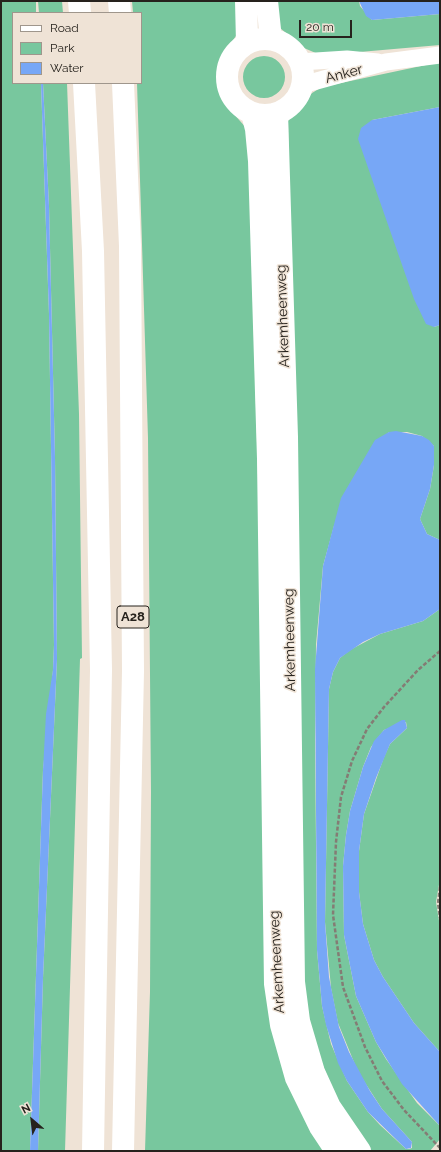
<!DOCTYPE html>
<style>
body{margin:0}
#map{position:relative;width:441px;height:1152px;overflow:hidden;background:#efe3d6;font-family:Raleway,sans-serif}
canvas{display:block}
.frame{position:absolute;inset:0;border:2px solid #26221d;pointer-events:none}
.legend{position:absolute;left:12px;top:12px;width:130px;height:72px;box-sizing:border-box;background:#efe3d6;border:1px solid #9f968c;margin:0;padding:5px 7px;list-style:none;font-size:12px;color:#26221d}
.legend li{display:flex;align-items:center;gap:8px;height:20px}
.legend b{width:20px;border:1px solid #9f968c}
.north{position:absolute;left:12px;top:1100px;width:40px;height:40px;-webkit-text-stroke:3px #efe3d6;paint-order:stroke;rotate:332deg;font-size:11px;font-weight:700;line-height:16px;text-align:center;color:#26221d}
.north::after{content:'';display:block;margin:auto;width:14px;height:18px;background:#26221d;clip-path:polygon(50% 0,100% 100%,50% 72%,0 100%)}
.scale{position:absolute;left:299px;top:20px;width:53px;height:18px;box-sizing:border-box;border:2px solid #26221d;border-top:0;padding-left:5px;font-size:12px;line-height:14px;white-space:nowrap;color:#26221d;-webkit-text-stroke:3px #efe3d6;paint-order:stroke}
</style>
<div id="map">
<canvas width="441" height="1152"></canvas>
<div class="frame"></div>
<ul class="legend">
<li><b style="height:5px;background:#fff"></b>Road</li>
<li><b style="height:11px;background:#78c79e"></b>Park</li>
<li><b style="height:11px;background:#77a7f6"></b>Water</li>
</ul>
<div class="north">N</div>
<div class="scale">20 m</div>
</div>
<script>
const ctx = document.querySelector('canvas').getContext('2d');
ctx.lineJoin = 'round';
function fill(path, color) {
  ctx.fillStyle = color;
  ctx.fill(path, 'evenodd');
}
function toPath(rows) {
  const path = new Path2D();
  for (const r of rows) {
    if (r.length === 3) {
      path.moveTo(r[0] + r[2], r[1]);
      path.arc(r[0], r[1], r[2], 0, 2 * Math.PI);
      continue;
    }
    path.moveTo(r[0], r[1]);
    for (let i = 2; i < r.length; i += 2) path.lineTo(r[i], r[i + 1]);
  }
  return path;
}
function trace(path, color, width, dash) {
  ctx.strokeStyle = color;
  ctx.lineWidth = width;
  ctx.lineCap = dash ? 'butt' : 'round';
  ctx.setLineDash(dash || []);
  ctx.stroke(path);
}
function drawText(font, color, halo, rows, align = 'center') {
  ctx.font = font + ' Raleway,sans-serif';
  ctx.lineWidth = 3;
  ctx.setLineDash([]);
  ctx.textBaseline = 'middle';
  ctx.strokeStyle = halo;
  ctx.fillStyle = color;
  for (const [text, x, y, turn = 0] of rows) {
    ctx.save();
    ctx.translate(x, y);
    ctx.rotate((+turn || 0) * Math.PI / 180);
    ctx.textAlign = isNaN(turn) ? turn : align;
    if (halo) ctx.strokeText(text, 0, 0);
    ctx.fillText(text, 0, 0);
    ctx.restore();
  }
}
fill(toPath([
 [1,1,36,1,36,13,13,13,13,83,41,83,49,314,54,645,53,670,43,770,30,1151,1,1151],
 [38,1,62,1,63,13,39,13],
 [132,1,240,1,240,30,223,55,219,65,218,85,225,104,248,130,265,721,329,1151,145,1151,150,992,151,792,148,438,137,83,141,83,141,13,133,13],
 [274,1,359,1,360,6,372,20,440,14,440,45,325,55,318,54,304,48,280,28],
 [264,77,21],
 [440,62,440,107,372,120,434,327,440,325,440,540,427,534,420,519,430,489,434,465,434,446,422,436,407,432,389,432,334,526,323,566,316,645,315,739,317,950,322,1006,331,1044,347,1081,368,1112,380,1125,406,1149,409,1149,412,1148,412,1142,382,1109,358,1072,338,1023,331,988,325,922,329,689,333,672,340,658,350,650,380,634,423,621,440,609,440,879,436,902,440,927,440,1052,414,1023,383,977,374,960,363,924,359,892,359,851,364,814,384,757,390,744,407,728,406,722,384,730,371,747,363,767,350,811,346,835,343,866,344,935,356,996,376,1042,386,1059,417,1103,440,1126,440,1139,430,1151,367,1151,348,1126,304,1020,288,121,312,93,322,87],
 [43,83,67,83,79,414,82,658,80,659,65,1151,38,1151,43,978,57,659,55,457,49,206]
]), '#78c79e');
fill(toPath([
 [359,1,440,1,440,14,372,20,366,16],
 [41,83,43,83,49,206,55,457,57,659,43,978,38,1151,30,1151,43,770,46,714,53,670,54,645,49,314],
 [440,107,440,325,434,327,426,324,414,299,358,139,361,128,372,120],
 [396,431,422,436,429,440,434,446,434,465,430,489,420,519,427,534,440,540,440,609,423,621,380,634,363,642,340,658,333,672,329,689,325,922,329,977,339,1027,349,1052,370,1091,382,1109,412,1142,411,1148,406,1149,368,1112,347,1081,338,1063,326,1025,322,1006,317,950,315,669,323,566,341,498,375,440,389,432],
 [402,720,405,720,407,728,390,744,376,778,364,814,359,851,359,892,363,924,374,960,383,977,414,1023,440,1052,440,1126,402,1084,376,1042,356,996,344,935,343,866,346,835,350,811,363,767,374,741,384,730]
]), '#77a7f6');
trace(toPath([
 [440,651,418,670,384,707,367,729,352,761,341,797,336,842,333,915,343,987,365,1047,382,1081,404,1110,440,1148],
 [440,887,438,903,440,918]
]), '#847c74', 2.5, [4, 2]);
trace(toPath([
 [300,62,347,59,378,62],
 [302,85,386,62,440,55]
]), '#fff', 17);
trace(toPath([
 [246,1,247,43],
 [267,1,271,39],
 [265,77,38],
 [252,113,256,129,259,161,268,459,275,984,281,1025,296,1078,320,1127,336,1151],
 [277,113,287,437,294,982,299,1021,314,1072,330,1107,360,1151]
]), '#fff', 22);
trace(toPath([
 [79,1,80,13],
 [119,1,120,13],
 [84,83,93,251,101,670,93,1151],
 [123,83,130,246,133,671,123,1151]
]), '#fff', 22);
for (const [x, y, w] of [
 [133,617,32]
]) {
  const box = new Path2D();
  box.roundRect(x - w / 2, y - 11, w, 22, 3);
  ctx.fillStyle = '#efe3d6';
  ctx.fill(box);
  trace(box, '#26221d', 1);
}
drawText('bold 13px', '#26221d', null, [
 ["A28",133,617]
]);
drawText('14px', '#26221d', '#efe3d6', [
 ["Anker",344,74,-15],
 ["Arkemheenweg",283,316,-92],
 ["Arkemheenweg",290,640,-91],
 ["Arkemheenweg",277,962,-93]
]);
</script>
